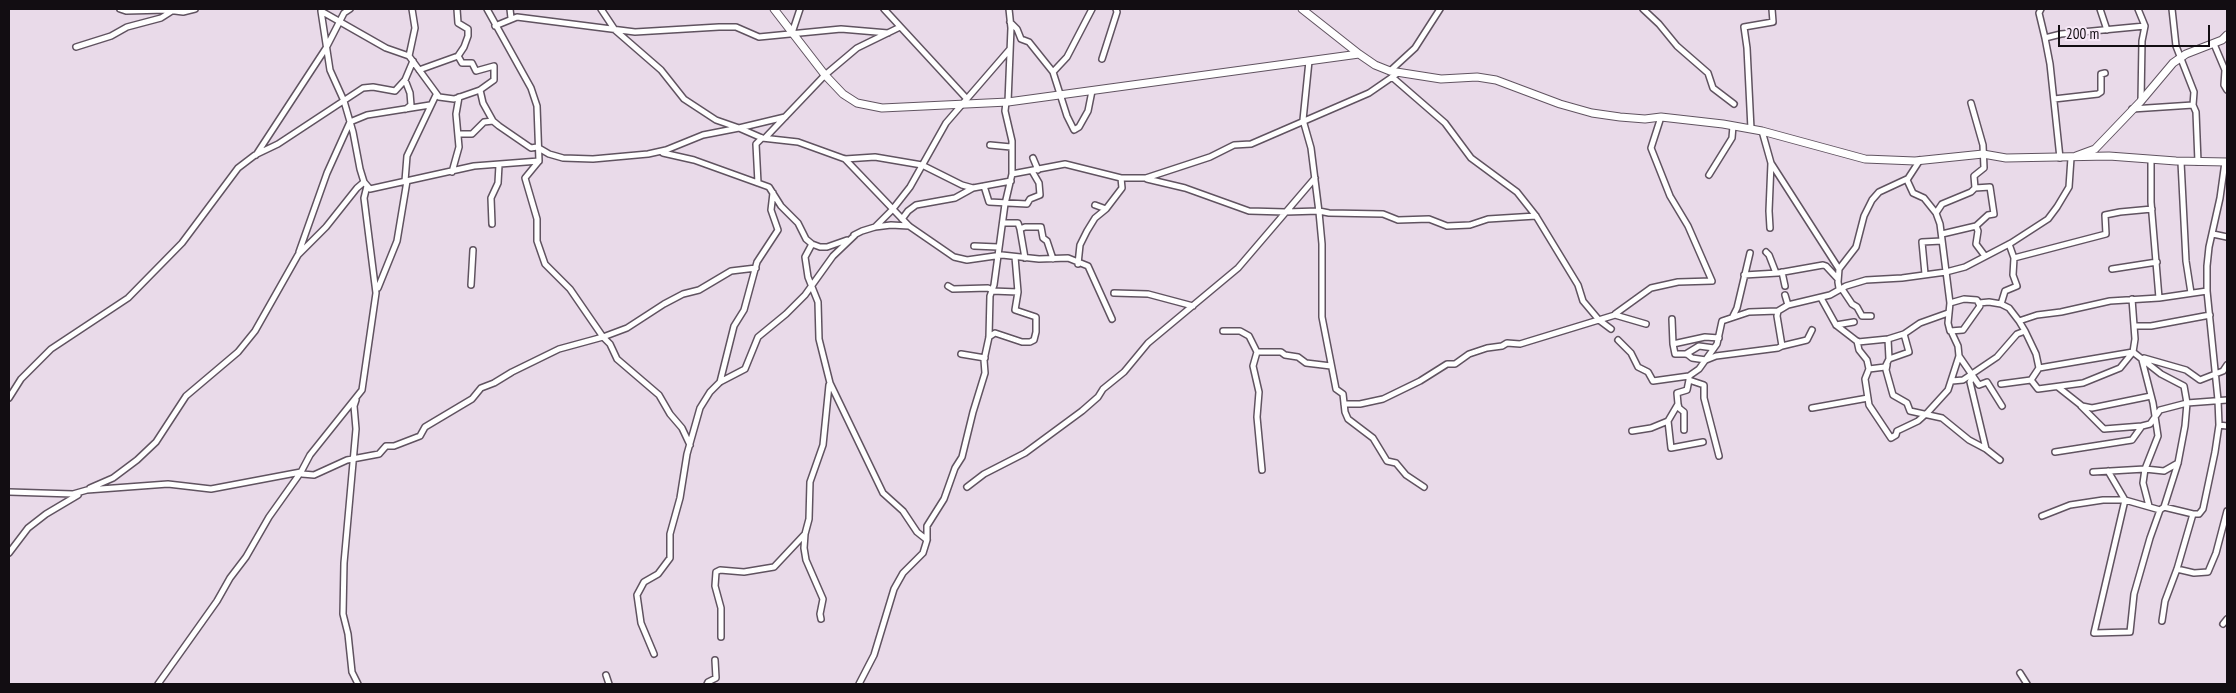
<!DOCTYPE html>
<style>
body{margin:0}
#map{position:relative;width:2236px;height:693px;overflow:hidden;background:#e9dae9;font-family:"PT Sans Narrow",sans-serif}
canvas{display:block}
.frame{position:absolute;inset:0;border:10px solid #120d12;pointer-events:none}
.scale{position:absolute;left:2058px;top:25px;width:152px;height:22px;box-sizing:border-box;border:2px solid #120d12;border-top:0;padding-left:6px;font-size:15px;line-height:18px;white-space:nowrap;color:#120d12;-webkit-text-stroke:4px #f6e7f6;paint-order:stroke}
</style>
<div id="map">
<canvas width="2236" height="693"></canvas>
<div class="frame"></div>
<div class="scale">200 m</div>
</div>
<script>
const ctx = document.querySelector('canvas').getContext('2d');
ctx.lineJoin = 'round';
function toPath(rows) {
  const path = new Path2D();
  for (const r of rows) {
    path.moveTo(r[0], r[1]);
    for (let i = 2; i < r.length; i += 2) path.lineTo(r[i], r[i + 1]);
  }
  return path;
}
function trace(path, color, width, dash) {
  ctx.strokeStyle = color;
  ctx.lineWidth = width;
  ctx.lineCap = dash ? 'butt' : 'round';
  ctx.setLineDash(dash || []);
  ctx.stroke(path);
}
const street = toPath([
 [120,9,126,11,167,10,183,12,195,9],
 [487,9,531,88,537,106,539,161,525,178,537,219,537,241,545,264,570,289,603,337,627,328,664,304,683,294,699,290,731,271,756,268],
 [510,9,511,18],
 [601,9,615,30,661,70,684,99,716,120,739,128,785,117],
 [884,9,967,99],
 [1643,9,1659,24,1677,46,1708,73,1713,88,1734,104],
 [2041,9,2039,13,2045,38],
 [2100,9,2107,30],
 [2138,9,2145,26,2142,41,2141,101],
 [2172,9,2176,46,2194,92,2193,105],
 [1010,22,1017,29,1021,39,1029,42,1053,72,1067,116,1074,130,1079,127,1088,111,1092,91],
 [495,26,517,17,635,32,719,27,736,27,759,37,841,29,888,33],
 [792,33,800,9],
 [2214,44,2225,70,2224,85,2227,90],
 [76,47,111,36,127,27,161,18,172,11],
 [409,56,415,28,412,9],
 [458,56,462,63,472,63,476,71,494,66,494,80,480,90],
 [1102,59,1117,12,1116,9],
 [1309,61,1303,120,1311,148,1319,212,1322,244,1322,317,1336,389,1343,394,1345,412,1348,419,1373,438,1387,461,1396,463,1406,475,1424,487],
 [419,70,458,56,464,47,468,36,468,29,458,23,457,9],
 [1390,71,1415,48,1440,9],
 [1053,72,1067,57,1092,9],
 [1392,77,1445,123,1471,158,1517,192,1536,216,1578,285,1583,301,1599,320,1611,329],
 [405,80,410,93,411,105,406,109],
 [2054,99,2098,94,2101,92,2101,74,2105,73],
 [1008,102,1011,28,1009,9],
 [2132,109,2193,105,2196,112,2198,162],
 [1751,129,1747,48,1744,27,1773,22,1772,9],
 [1762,131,1771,163,1769,211,1770,228],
 [459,134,472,134,484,122,493,121],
 [765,138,825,75,857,48,900,27],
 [990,145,1011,147],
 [663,153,694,160,769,187,781,206,798,223,806,239,812,244,820,247,827,247,847,240],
 [256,155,326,48,344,13,350,9],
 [1033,158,1038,170],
 [2060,158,2050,64,2045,38,2061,34,2145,26],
 [845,159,909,226,954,257,967,260,1002,255,1039,259,1068,258,1088,266,1112,319],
 [2151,159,2151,202,2159,298],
 [1920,160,1907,180,1913,193,1924,198,1936,213,1940,224,1950,303,1948,323,1950,331,1963,330,1980,306,1977,300,1964,299,1950,303],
 [539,161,474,166,370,189,364,182,360,169,353,132,344,101,330,70,321,11,386,48,409,56,439,97,454,99,480,90,483,103,493,121,499,126,531,148,537,147,549,154,563,158,593,159,648,154,666,150,703,135,739,128,762,138,798,142,845,159,875,157,922,165,962,185,973,188,1011,181],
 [2181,162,2186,261,2191,293],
 [1771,163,1839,269],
 [452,172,459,147,456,114,459,97],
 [1012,174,1065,164,1121,178,1146,178,1210,157,1234,145,1251,144,1369,93,1398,73],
 [1709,175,1732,138,1733,126],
 [1147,179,1185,188,1249,211,1285,212,1319,211,1329,213,1383,214,1398,220,1429,219,1447,226,1470,225,1488,219,1536,216],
 [405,181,407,156,436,95],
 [758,183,756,144,762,138],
 [984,186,989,202,1027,204,1030,199,1040,195,1039,183,1032,171],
 [1095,205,1106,209],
 [1936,213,1942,204,1971,192,1975,188,1974,176,1984,168,1983,145,1971,103],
 [902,219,908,211,916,205,955,198,973,188],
 [1003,223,1018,223,1020,229,1025,227,1041,227,1043,238,1047,241,1053,259],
 [492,224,491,198,498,183,499,165],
 [1976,226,1978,231,1976,244,1985,256],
 [875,227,892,210,910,187,946,123,1010,49],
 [1020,229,1025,258],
 [1942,234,1976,226,1988,215,1994,214,1990,187,1975,188],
 [2213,234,2227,237],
 [854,235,862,231,875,227,891,225,909,226],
 [812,244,805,257,808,277,818,302,819,339,830,383,883,493,903,511,917,532,927,540],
 [974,246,998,247],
 [299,252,327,173,350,122,367,115,430,105],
 [1766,252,1769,255,1776,273],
 [2014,258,2106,234,2105,215,2120,212,2152,209],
 [1078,264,1080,245,1087,231,1095,218,1106,209,1122,188,1121,178],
 [2112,269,2157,262],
 [1782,272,1785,286],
 [1925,274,1922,242,1942,241],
 [1744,275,1778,273,1823,265,1826,266,1838,279],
 [471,285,473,250],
 [948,286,953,289,988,288,992,290],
 [378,288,397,241,407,181],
 [992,291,1018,292],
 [1114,293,1148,294,1193,306],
 [1785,295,1788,305],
 [1821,298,1836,325,1858,342,1888,339,1904,334,1920,323,1948,313],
 [1979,303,1989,302,2001,304,2009,308,2019,321,2037,315,2061,312,2110,301,2159,298,2207,291],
 [2001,304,2005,291,2017,286,2013,275,2014,258,2009,244],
 [1733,316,1737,308,1750,253],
 [1871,316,1862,316,1857,307,1852,304,1842,289,1839,288,1838,282,1839,269,1856,247,1864,216,1872,200,1879,192,1907,179],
 [1672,319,1673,344],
 [1646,324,1615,315,1615,314,1651,288,1678,282,1712,281,1688,226,1670,196,1651,148,1661,117],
 [1836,325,1854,322],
 [2134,326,2151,326,2210,315],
 [1223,331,1240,331,1249,336,1257,352,1253,366,1259,392,1257,417,1262,470],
 [2025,331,2036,354,2039,368],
 [1904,334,1909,352,1889,359,1885,367,1869,369,1865,379,1869,405,1891,438,1896,435,1897,431,1918,421,1928,412,1948,390,1959,356,1958,346,1951,331],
 [989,337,995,333,1022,342,1030,342,1034,340,1036,332,1036,317,1015,310,1018,292,1015,257],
 [1719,338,1705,337,1673,344,1675,354,1687,354,1692,358,1706,360,1716,356,1778,348,1782,346,1777,316,1778,311,1788,305,1830,295,1846,286,1866,280,1902,278,1946,272,1965,267,2011,243,2048,219,2057,207,2069,187,2071,158],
 [1888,339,1889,359],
 [1618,340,1631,353,1638,367,1648,372,1653,381,1689,376,1699,369,1717,344,1722,321,1749,312,1778,311],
 [1857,341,1859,350,1867,360,1869,369],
 [1782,346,1807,340,1812,330],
 [1257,352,1281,352,1285,355,1298,357,1306,363,1331,366],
 [961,354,985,358],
 [1686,354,1699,346,1714,348],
 [1959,356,1979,385,1987,382,2002,406],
 [2144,358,2186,370,2200,380,2223,371,2227,365],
 [2142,360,2153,403,2158,436,2145,469,2143,483,2149,506],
 [1887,365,1886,370,1893,395,1907,403,1910,411,1942,418,1969,440,1986,449],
 [1689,376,1689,380,1704,385,1704,398,1719,456],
 [1973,376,1970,382,1986,449,2000,460],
 [2031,380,2038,389,2083,383,2120,368,2133,352,2135,339,2132,299],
 [1952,381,1963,380,1997,357,2017,334,2025,331,2019,321],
 [720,382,734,326,744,310,757,262,778,230,771,210,773,193],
 [2001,384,2031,380,2039,368,2133,352,2161,374,2184,386,2187,403,2185,426,2178,463,2164,507],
 [2058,387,2082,406,2092,408,2151,396],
 [9,398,21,379,51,349,128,298,182,243,238,168,255,155,278,144,363,88,373,87,395,91,405,80,413,61],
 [356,400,354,406,356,429,344,563,343,614,348,634,352,672,358,684],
 [1344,404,1360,404,1383,399,1420,381,1447,364,1455,364,1469,354,1487,348,1502,346,1507,343,1520,344,1615,315],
 [1678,404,1679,408,1684,412,1684,430],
 [2081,406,2104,429,2142,426],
 [1812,408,1868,398],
 [1668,421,1671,448,1703,442],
 [2219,425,2227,426],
 [1632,431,1651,428,1668,421,1678,404,1677,393,1687,390,1689,380],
 [2055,452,2132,440,2142,426,2150,424,2160,410,2187,403,2227,400],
 [2108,471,2125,500,2094,633,2130,632,2134,594,2150,538,2160,510],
 [2093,472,2145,469,2164,471,2178,463],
 [967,487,984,474,1025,453,1082,411,1098,397,1103,389,1124,372,1148,343,1238,268,1315,178],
 [90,488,113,478,137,460,156,442,186,396,238,352,255,331,298,255,326,227,357,188,364,182],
 [9,492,73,494,87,490,168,484,211,489,301,472,310,455,362,390,376,293,364,198,367,186],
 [2042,516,2070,505,2103,500,2125,500,2160,510,2164,507,2193,514],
 [9,553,28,528,46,514,78,495],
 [2177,569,2194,573,2208,572,2216,553,2227,511],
 [821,619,820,614,823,599,806,560,804,548,805,534,809,519,810,482,823,445,829,385],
 [2162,621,2165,601,2177,569,2193,514,2199,514,2203,509,2215,452,2219,425,2218,400,2207,291,2207,266,2209,247,2220,198,2225,162],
 [2223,624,2227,619],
 [721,637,721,608,715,586,716,572,720,570,744,572,774,567,804,535],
 [654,654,641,623,637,595,644,582,658,574,670,558,670,534,680,498,687,454,700,408,710,392,720,382,745,369,758,337,786,314,805,295,833,256,855,235],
 [2020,673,2027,684],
 [606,675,609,684],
 [158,684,217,601,230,578,246,557,269,517,301,472,302,474,314,475,347,460,379,454,386,446,394,446,420,436,425,427,472,399,481,388,494,383,512,372,559,349,603,337,610,344,617,359,659,395,670,414,682,428,690,445],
 [707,684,708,682,716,678,715,660],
 [859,684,874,655,894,589,903,573,923,553,927,540,927,526,944,499,955,468,962,457,973,412,985,373,984,360,989,337,990,296,994,285,1005,204,1012,174,1012,141,1005,111,1006,102]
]);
const secondary = toPath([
 [774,9,825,75,843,94,857,103,882,108,1008,102,1359,54],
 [1302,9,1359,54,1375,65,1390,71,1441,79,1477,77,1496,80,1560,104,1592,113,1620,117,1645,119,1661,117,1723,124,1762,131,1865,159,1915,161,1983,154,2006,158,2109,156,2176,161,2227,162],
 [2076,156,2095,149,2141,101,2173,63,2186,54,2222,40,2227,35]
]);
trace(street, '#605360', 8);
trace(secondary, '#605360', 9);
trace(street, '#fff', 5);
trace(secondary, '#fff', 7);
</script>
